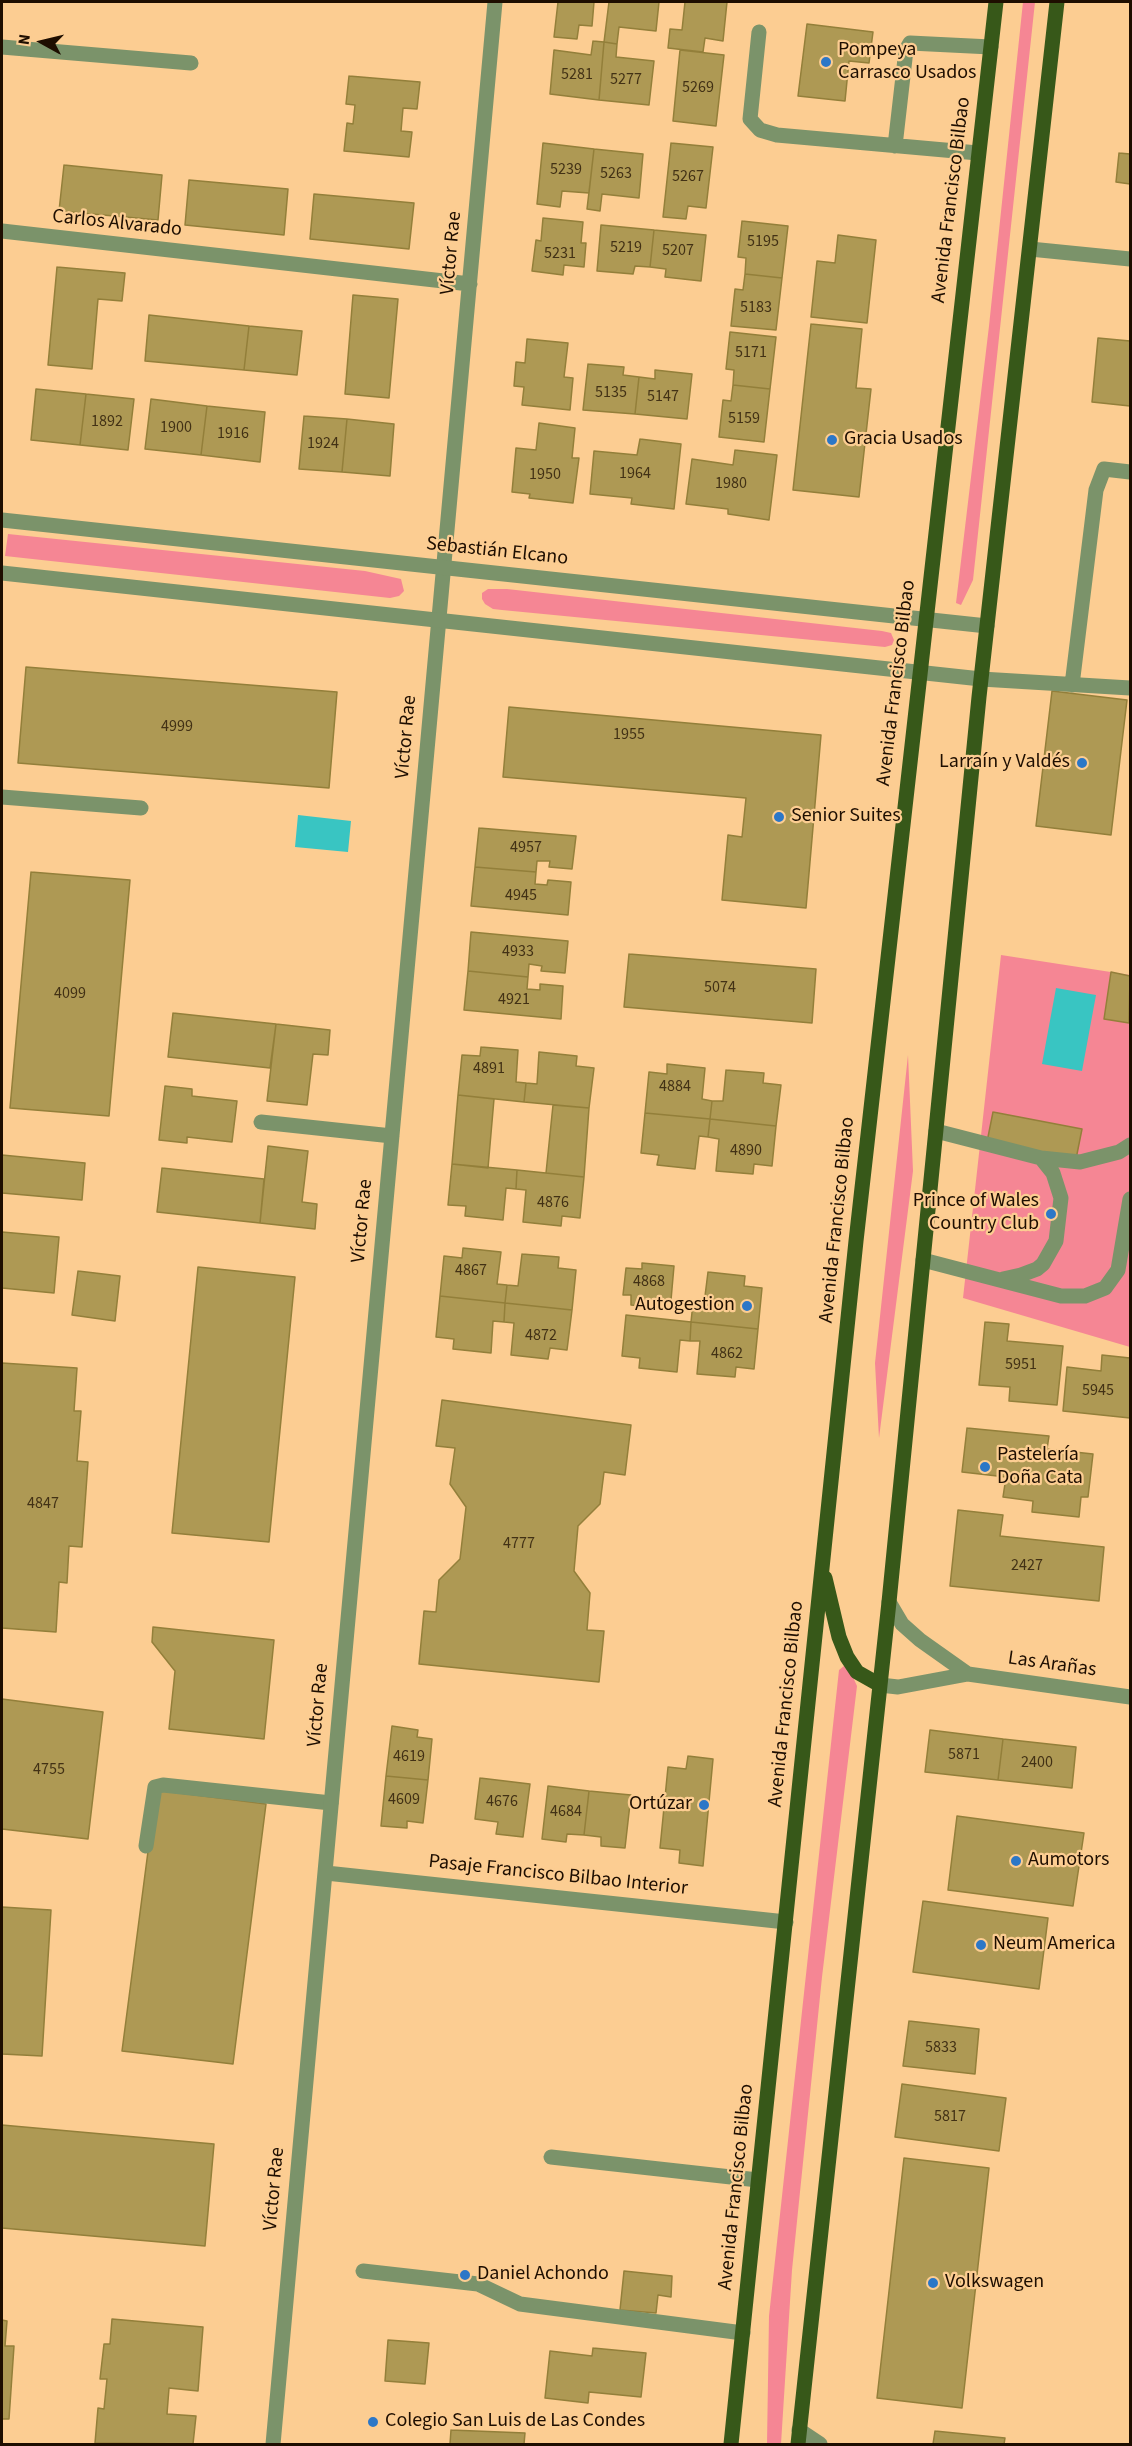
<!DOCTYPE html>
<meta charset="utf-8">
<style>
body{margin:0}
#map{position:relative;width:1132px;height:2446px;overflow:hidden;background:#fccd92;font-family:"Source Sans 3",sans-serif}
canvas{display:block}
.frame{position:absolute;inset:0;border:3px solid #1e0e00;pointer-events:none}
.north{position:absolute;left:12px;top:12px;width:60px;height:60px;-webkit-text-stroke:4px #fccd92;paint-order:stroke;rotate:278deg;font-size:16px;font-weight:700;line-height:24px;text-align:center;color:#1e0e00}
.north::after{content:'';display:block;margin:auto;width:21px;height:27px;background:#1e0e00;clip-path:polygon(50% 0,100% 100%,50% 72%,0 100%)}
</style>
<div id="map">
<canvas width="1132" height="2446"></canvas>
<div class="frame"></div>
<div class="north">N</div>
</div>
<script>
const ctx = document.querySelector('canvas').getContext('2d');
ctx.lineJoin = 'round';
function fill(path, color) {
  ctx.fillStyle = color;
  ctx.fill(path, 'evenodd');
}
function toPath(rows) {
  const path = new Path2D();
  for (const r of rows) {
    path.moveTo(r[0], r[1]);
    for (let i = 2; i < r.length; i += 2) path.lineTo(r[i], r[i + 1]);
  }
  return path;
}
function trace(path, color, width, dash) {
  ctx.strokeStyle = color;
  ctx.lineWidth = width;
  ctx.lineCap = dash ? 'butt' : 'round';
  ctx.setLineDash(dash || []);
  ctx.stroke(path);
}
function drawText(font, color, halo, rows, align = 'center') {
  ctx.font = font + ' "Source Sans 3",sans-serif';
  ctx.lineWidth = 4.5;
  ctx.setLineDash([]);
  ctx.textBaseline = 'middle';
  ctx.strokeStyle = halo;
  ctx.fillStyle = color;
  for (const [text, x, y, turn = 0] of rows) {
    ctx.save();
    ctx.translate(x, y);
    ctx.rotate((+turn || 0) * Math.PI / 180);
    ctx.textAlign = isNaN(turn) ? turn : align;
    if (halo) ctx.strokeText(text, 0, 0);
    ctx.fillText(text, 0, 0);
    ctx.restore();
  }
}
fill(toPath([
 [1023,2,1035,2,973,580,961,605,956,603,989,326],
 [8,534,365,571,401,579,404,591,399,596,390,598,5,556],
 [488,589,507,589,882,631,891,633,894,640,892,645,885,647,502,610,493,609,485,604,482,599,482,593],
 [1001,955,1130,975,1130,1347,963,1298],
 [908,1055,913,1171,879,1438,875,1363],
 [844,1666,848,1666,857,1686,822,1977,792,2270,781,2444,767,2444,769,2316,839,1670]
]), '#f58694');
fill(toPath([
 [298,815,351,821,348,852,295,847],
 [1056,988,1096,995,1082,1071,1042,1064]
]), '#39c5c2');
const building = toPath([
 [558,2,594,2,592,26,579,25,577,39,554,37,558,2],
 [609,2,659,2,656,31,619,27,617,44,604,42,609,2],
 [685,2,727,2,723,41,705,38,703,52,668,48,670,29,682,30,685,2],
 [807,24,873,32,869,63,849,61,845,101,798,96,807,24],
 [593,41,604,42,599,100,550,94,554,50,591,55,593,41],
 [604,42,617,44,616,57,654,61,649,105,599,100,604,42],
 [680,50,724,55,716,126,673,121,680,50],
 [349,76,420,82,417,109,403,108,401,131,412,132,409,157,344,151,347,123,353,124,355,105,346,104,349,76],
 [543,143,594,149,589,193,562,191,560,207,537,204,543,143],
 [671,143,713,147,706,208,688,206,686,219,663,217,671,143],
 [594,149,643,154,639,198,602,194,600,211,587,209,594,149],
 [1119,153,1130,154,1130,184,1116,182,1119,153],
 [64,165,162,175,158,220,59,211,64,165],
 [189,180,288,189,284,235,185,225,189,180],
 [314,194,414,203,409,249,310,239,314,194],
 [543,218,583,222,581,243,586,243,584,267,564,265,563,275,532,271,536,240,541,241,543,218],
 [742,221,788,226,782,278,745,274,746,258,738,257,742,221],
 [601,225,654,230,650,267,635,266,633,274,597,271,601,225],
 [654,230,706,235,701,281,665,277,666,269,650,267,654,230],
 [838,235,876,240,867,323,811,317,817,261,835,263,838,235],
 [57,267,125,273,122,301,98,299,92,369,48,365,57,267],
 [745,274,782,278,776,330,731,326,735,289,743,290,745,274],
 [353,295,398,299,389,398,345,394,353,295],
 [149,315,249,326,244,370,145,361,149,315],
 [811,324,862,329,856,388,871,389,859,497,793,490,811,324],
 [249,326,302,331,297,375,244,370,249,326],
 [730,332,776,337,770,389,733,385,734,370,726,369,730,332],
 [1098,338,1130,341,1130,406,1092,402,1098,338],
 [527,339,568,343,564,377,573,378,570,410,522,405,524,387,514,386,516,362,525,363,527,339],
 [588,364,624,367,623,375,639,377,635,414,583,410,588,364],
 [655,370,692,374,687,419,635,414,639,377,655,379,655,370],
 [733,385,770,389,764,442,719,437,723,400,731,401,733,385],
 [36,389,86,394,80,445,31,440,36,389],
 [86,394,134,399,128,450,80,445,86,394],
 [151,399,207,406,201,455,145,449,151,399],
 [207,406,265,412,260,462,201,455,207,406],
 [304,416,347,419,342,472,299,469,304,416],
 [347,419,394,424,390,476,342,472,347,419],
 [539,423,575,428,572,458,579,458,573,503,529,498,530,494,512,492,516,448,536,450,539,423],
 [640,439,681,444,674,509,631,504,632,498,590,494,594,451,637,455,640,439],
 [735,450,777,455,769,520,728,514,728,509,686,504,692,459,733,465,735,450],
 [26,667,337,692,329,788,18,763,26,667],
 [1052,691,1127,700,1111,835,1036,826,1052,691],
 [509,707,821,735,806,908,722,900,728,835,742,837,746,798,503,777,509,707],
 [479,828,576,836,572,869,549,867,550,861,537,861,536,872,475,867,479,828],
 [475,867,536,872,535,884,547,885,548,880,571,882,568,915,471,906,475,867],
 [31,872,130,880,109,1116,10,1108,31,872],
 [471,932,568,941,565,973,541,971,542,966,529,964,528,977,468,971,471,932],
 [629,954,816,969,812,1023,624,1007,629,954],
 [468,971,528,977,527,989,540,990,540,984,563,986,561,1019,464,1010,468,971],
 [1111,972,1130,976,1129,1023,1104,1019,1111,972],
 [173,1013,276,1024,270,1068,168,1057,173,1013],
 [276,1024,330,1030,328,1055,313,1054,307,1105,267,1101,276,1024],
 [481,1047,518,1050,516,1082,526,1083,524,1102,458,1095,462,1055,480,1056,481,1047],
 [539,1052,577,1056,576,1066,594,1068,589,1108,524,1102,526,1083,537,1084,539,1052],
 [667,1064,705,1068,702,1099,712,1101,710,1119,645,1113,649,1072,667,1074,667,1064],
 [726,1070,764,1073,763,1083,781,1085,776,1126,710,1119,712,1101,723,1101,726,1070],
 [165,1086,192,1089,192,1096,237,1101,232,1142,187,1137,187,1143,159,1140,165,1086],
 [458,1095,494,1099,488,1168,452,1164,458,1095],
 [553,1105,589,1108,584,1177,546,1173,553,1105],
 [993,1112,1082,1129,1076,1159,987,1142,993,1112],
 [645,1113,710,1119,708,1137,699,1136,695,1169,657,1165,659,1155,641,1153,645,1113],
 [710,1119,776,1126,772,1166,754,1164,753,1174,716,1171,719,1139,708,1137,710,1119],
 [268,1146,308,1151,302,1202,317,1204,315,1229,260,1223,268,1146],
 [2,1155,85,1163,82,1200,2,1193,2,1155],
 [452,1164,517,1170,516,1189,506,1188,503,1220,465,1216,466,1206,448,1205,452,1164],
 [162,1168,264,1179,260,1223,157,1212,162,1168],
 [517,1170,584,1177,580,1218,562,1216,561,1226,523,1222,526,1190,516,1189,517,1170],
 [2,1232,59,1237,54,1293,2,1288,2,1232],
 [463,1248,501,1252,497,1284,507,1285,505,1303,440,1296,444,1256,462,1258,463,1248],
 [522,1254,559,1257,558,1268,576,1270,572,1310,505,1303,507,1285,518,1286,522,1254],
 [642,1263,674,1266,671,1300,664,1299,663,1308,631,1305,631,1295,623,1295,626,1268,642,1269,642,1263],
 [198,1267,295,1277,269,1542,172,1533,198,1267],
 [78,1271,120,1276,115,1321,72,1315,78,1271],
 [708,1272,745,1276,744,1286,762,1288,758,1329,691,1322,693,1303,704,1304,708,1272],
 [440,1296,505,1303,504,1322,493,1321,491,1353,453,1349,454,1339,436,1337,440,1296],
 [505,1303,572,1310,567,1350,550,1348,548,1359,511,1355,514,1323,504,1322,505,1303],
 [626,1315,691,1322,690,1341,680,1340,677,1372,639,1368,640,1358,622,1356,626,1315],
 [691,1322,758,1329,754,1369,736,1367,735,1377,697,1374,700,1341,690,1341,691,1322],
 [985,1322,1009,1324,1007,1341,1063,1346,1057,1405,1009,1401,1010,1387,979,1385,985,1322],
 [1102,1355,1130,1358,1130,1418,1063,1411,1067,1367,1101,1371,1102,1355],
 [2,1363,77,1368,74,1411,81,1411,77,1461,88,1462,82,1547,69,1546,67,1583,59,1582,56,1632,2,1628,2,1363],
 [442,1400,631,1425,625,1475,604,1472,600,1504,578,1526,574,1571,590,1593,587,1630,604,1631,599,1682,419,1664,424,1611,436,1612,439,1580,460,1559,466,1507,450,1484,455,1448,436,1446,442,1400],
 [967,1428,1049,1436,1047,1449,1093,1454,1088,1497,1081,1497,1079,1517,1032,1512,1033,1501,1003,1497,1006,1477,962,1472,967,1428],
 [958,1510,1003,1515,1000,1536,1104,1547,1099,1601,950,1586,958,1510],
 [153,1627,274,1640,264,1739,169,1729,175,1671,152,1642,153,1627],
 [2,1699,103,1712,88,1839,2,1829,2,1699],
 [392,1726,418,1730,417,1737,432,1739,428,1780,386,1776,392,1726],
 [930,1730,1003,1739,998,1780,925,1772,930,1730],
 [1003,1739,1076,1747,1072,1788,998,1780,1003,1739],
 [688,1756,713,1759,703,1866,679,1863,680,1850,660,1848,668,1767,686,1769,688,1756],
 [386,1776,428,1780,423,1823,407,1821,407,1828,381,1826,386,1776],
 [480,1778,530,1784,523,1837,496,1834,498,1822,475,1819,480,1778],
 [548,1786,589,1791,584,1835,567,1834,566,1842,542,1839,548,1786],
 [156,1790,266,1804,233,2064,122,2051,156,1790],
 [589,1791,631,1795,625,1848,601,1846,601,1837,584,1835,589,1791],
 [957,1816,1084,1833,1073,1906,948,1890,957,1816],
 [923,1901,1048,1918,1039,1989,913,1972,923,1901],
 [2,1907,51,1910,42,2056,2,2054,2,1907],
 [909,2021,979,2029,975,2074,903,2066,909,2021],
 [902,2084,1006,2098,999,2151,895,2137,902,2084],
 [2,2125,214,2144,205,2246,2,2228,2,2125],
 [904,2158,989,2168,962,2408,877,2398,904,2158],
 [624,2271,672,2276,671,2297,658,2295,656,2313,620,2310,624,2271],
 [112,2319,203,2327,198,2391,169,2388,167,2414,196,2416,193,2444,95,2443,98,2408,104,2409,107,2379,100,2379,104,2344,110,2344,112,2319],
 [2,2320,7,2321,5,2346,14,2346,9,2419,2,2419,2,2320],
 [388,2340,429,2343,425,2384,385,2381,388,2340],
 [593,2348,646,2353,641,2397,589,2392,588,2403,545,2398,550,2351,592,2356,593,2348],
 [451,2430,525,2433,524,2444,450,2444,451,2430],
 [935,2431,1005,2438,1004,2444,933,2444,935,2431]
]);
fill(building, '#ae9954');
trace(building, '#937f3a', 1.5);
trace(toPath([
 [759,32,750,119,760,130,777,135,978,153],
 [895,146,906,50,910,43,991,47],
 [1030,249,1130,259],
 [981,679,1130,688],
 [1072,685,1096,490,1104,469,1130,472],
 [2,797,141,808],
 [936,1131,1041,1158,1080,1162,1119,1152,1130,1145],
 [923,1260,1061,1296,1085,1296,1105,1288,1118,1270,1130,1199],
 [1003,1279,1021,1275,1037,1269,1043,1264,1056,1241,1061,1198,1053,1173,1041,1158],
 [146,1846,155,1787,163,1785,331,1803],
 [363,2271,478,2284,520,2304,743,2333],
 [799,2430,820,2444]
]), '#7b936a', 15);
trace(toPath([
 [2,47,191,63],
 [2,231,470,284],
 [261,1122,392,1136],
 [889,1602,902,1624,920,1640,968,1674],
 [880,1685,898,1687,968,1674,1130,1697],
 [326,1873,786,1922],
 [551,2157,758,2180],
 [273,2444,495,2]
]), '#7b936a', 15);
trace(toPath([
 [2,520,987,626],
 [2,573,981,679]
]), '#7b936a', 15);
trace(toPath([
 [825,1578,839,1637,847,1657,857,1672,880,1685],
 [731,2444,856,1241,996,2],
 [798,2444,889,1602,979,697,1057,2]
]), '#375819', 15);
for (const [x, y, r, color] of [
 [826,62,6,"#2c77c7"],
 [832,440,6,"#2c77c7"],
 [1082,763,6,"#2c77c7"],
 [779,817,6,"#2c77c7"],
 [1051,1214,6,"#2c77c7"],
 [747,1306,6,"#2c77c7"],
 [985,1467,6,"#2c77c7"],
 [704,1805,6,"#2c77c7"],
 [1016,1861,6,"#2c77c7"],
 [981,1945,6,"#2c77c7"],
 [465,2275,6,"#2c77c7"],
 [933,2283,6,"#2c77c7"],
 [373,2422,6,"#2c77c7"]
]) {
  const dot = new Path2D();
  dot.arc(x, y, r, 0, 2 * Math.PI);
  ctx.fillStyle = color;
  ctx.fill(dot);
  trace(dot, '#fccd92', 2);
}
drawText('16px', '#423115', null, [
 ["5281",577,75],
 ["5277",626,80],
 ["5269",698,88],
 ["5239",566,170],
 ["5263",616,174],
 ["5267",688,177],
 ["5195",763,242],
 ["5219",626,248],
 ["5207",678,251],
 ["5231",560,254],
 ["5183",756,308],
 ["5171",751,353],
 ["5135",611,393],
 ["5147",663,397],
 ["5159",744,419],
 ["1892",107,422],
 ["1900",176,428],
 ["1916",233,434],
 ["1924",323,444],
 ["1964",635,474],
 ["1950",545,475],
 ["1980",731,484],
 ["4999",177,727],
 ["1955",629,735],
 ["4957",526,848],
 ["4945",521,896],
 ["4933",518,952],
 ["5074",720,988],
 ["4099",70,994],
 ["4921",514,1000],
 ["4891",489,1069],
 ["4884",675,1087],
 ["4890",746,1151],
 ["4876",553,1203],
 ["4867",471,1271],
 ["4868",649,1282],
 ["4872",541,1336],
 ["4862",727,1354],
 ["5951",1021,1365],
 ["5945",1098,1391],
 ["4847",43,1504],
 ["4777",519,1544],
 ["2427",1027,1566],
 ["5871",964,1755],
 ["4619",409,1757],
 ["2400",1037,1763],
 ["4755",49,1770],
 ["4609",404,1800],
 ["4676",502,1802],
 ["4684",566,1812],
 ["5833",941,2048],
 ["5817",950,2117]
]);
drawText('20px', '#1e0e00', '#fccd92', [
 ["Pompeya",838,51],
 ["Carrasco Usados",838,74],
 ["Gracia Usados",844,440],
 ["Larraín y Valdés",1070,763,"right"],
 ["Senior Suites",791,817],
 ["Prince of Wales",1039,1202,"right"],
 ["Country Club",1039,1225,"right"],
 ["Autogestion",735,1306,"right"],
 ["Pastelería",997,1456],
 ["Doña Cata",997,1479],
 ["Ortúzar",692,1805,"right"],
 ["Aumotors",1028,1861],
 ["Neum America",993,1945],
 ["Daniel Achondo",477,2275],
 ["Volkswagen",945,2283],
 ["Colegio San Luis de Las Condes",385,2422]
], 'left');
drawText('20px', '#1e0e00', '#fccd92', [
 ["Avenida Francisco Bilbao",952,200,-83],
 ["Carlos Alvarado",117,224,6],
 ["Víctor Rae",452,253,-85],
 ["Sebastián Elcano",497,552,6],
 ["Avenida Francisco Bilbao",897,683,-83],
 ["Víctor Rae",407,737,-85],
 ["Avenida Francisco Bilbao",838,1220,-84],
 ["Víctor Rae",363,1221,-85],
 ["Las Arañas",1052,1665,8],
 ["Avenida Francisco Bilbao",787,1704,-84],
 ["Víctor Rae",319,1705,-85],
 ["Pasaje Francisco Bilbao Interior",558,1876,6],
 ["Avenida Francisco Bilbao",737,2187,-84],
 ["Víctor Rae",275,2189,-85]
]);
</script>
